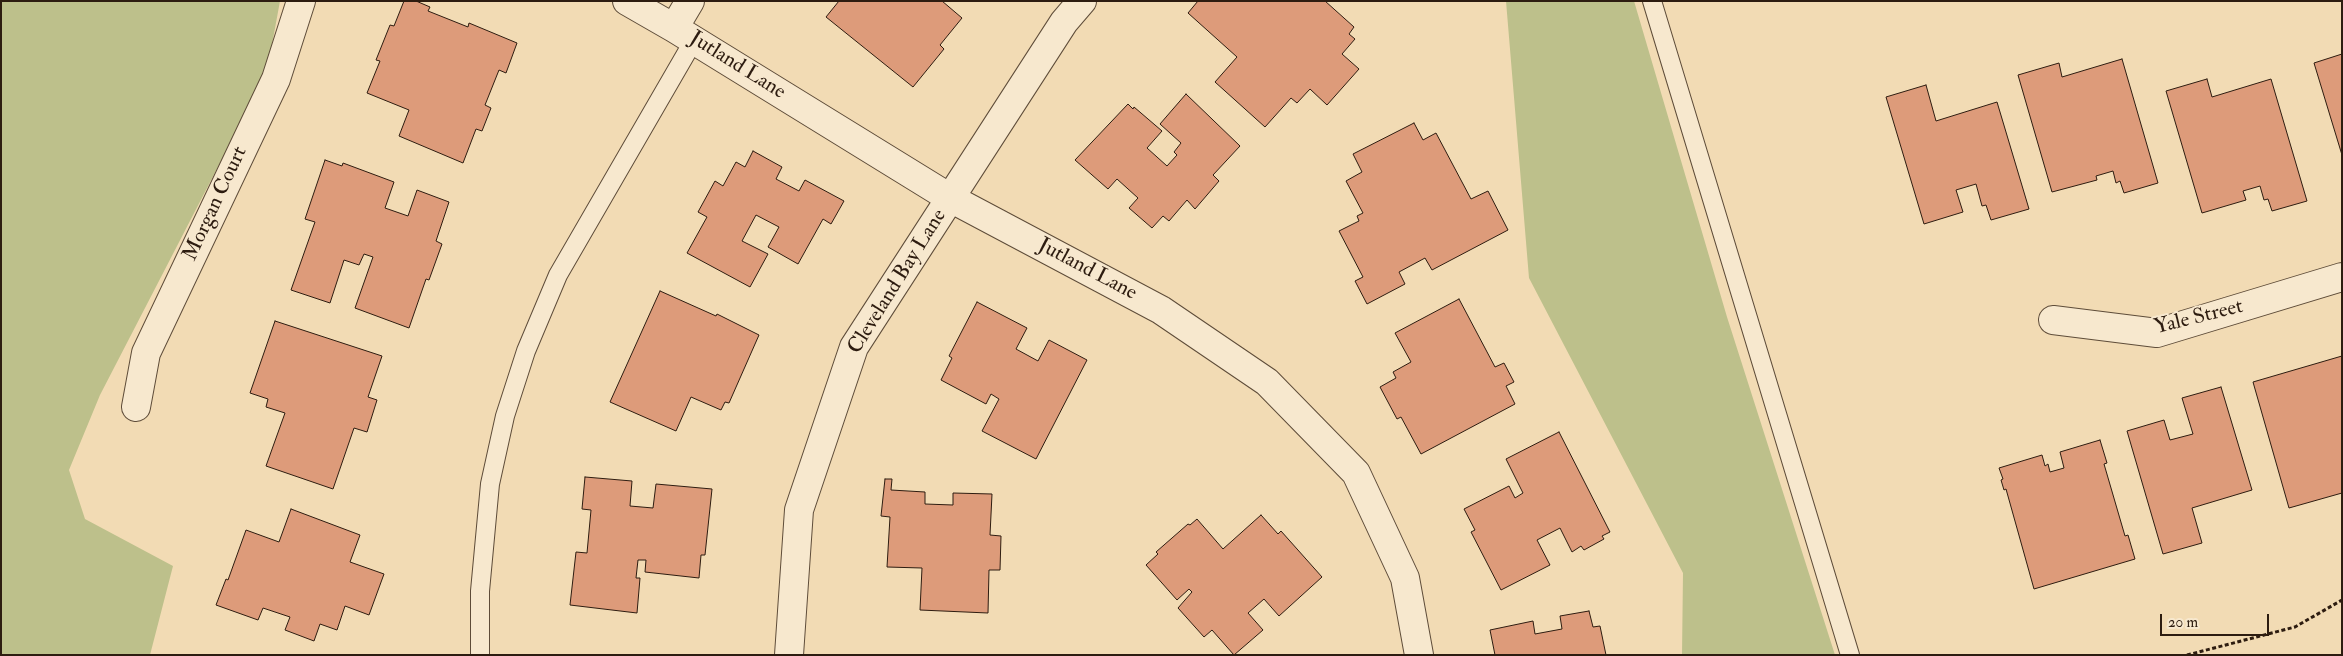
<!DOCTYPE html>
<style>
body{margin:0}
#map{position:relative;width:2343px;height:656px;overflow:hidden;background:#f2dbb4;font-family:"IM FELL Double Pica",serif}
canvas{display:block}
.frame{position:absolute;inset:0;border:2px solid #2d1c10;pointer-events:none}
.scale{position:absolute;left:2160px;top:614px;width:109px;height:22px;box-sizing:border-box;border:2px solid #2d1c10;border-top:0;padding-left:6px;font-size:15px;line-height:18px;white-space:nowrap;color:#2d1c10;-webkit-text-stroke:4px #f7e8ce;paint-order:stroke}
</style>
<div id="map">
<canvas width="2343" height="656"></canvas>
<div class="frame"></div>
<div class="scale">20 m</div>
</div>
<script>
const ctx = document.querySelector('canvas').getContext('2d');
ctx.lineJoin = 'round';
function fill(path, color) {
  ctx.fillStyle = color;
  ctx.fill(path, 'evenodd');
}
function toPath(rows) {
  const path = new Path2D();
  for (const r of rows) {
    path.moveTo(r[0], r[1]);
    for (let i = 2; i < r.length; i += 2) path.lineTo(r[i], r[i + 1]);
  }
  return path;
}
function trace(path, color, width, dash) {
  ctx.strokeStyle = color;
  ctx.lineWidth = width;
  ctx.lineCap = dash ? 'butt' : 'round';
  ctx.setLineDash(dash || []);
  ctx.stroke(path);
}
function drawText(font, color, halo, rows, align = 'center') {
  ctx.font = font + ' "IM FELL Double Pica",serif';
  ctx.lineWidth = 4;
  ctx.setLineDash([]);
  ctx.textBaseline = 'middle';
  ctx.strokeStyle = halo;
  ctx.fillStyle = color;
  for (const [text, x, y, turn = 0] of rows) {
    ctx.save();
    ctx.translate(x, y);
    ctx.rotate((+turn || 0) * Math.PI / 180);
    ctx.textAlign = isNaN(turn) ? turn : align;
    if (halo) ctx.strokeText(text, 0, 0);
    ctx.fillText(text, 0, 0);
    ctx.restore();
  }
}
fill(toPath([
 [1,1,280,1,267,72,100,395,69,470,85,519,173,566,150,655,1,655],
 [1506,1,1634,1,1727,317,1835,655,1682,655,1683,573,1529,278]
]), '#bdc08b');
const building = toPath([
 [404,1,416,1,430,7,428,11,468,27,469,23,517,43,506,73,499,70,485,105,491,108,482,131,476,129,463,163,399,136,409,110,367,93,380,61,376,60,390,25,394,26,404,1],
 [839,1,942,1,962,18,940,45,944,49,913,87,826,17,839,1],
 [1198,1,1325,1,1354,27,1349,34,1355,39,1342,54,1359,69,1327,105,1310,89,1297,103,1291,98,1265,127,1215,82,1237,57,1188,13,1198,1],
 [2342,54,2342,155,2314,63,2342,54],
 [2122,59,2158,183,2124,193,2120,181,2116,183,2113,171,2096,176,2097,180,2052,192,2018,75,2059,63,2062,77,2122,59],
 [2207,79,2212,97,2271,79,2307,201,2272,211,2268,199,2264,200,2260,186,2243,191,2246,200,2202,213,2166,91,2207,79],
 [1926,85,1936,121,1997,102,2029,209,1991,220,1986,205,1982,206,1976,184,1956,190,1963,212,1924,224,1886,97,1926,85],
 [1186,94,1240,146,1213,175,1219,181,1195,209,1187,200,1169,221,1163,216,1152,228,1129,208,1138,198,1117,179,1108,189,1075,160,1128,104,1133,109,1134,107,1162,131,1147,148,1167,166,1177,155,1174,152,1181,143,1160,124,1186,94],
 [1414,123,1423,140,1436,133,1471,199,1488,191,1508,230,1432,270,1425,258,1399,272,1405,284,1367,304,1355,281,1363,277,1339,231,1359,221,1357,216,1363,213,1346,181,1362,172,1353,154,1414,123],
 [753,151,782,167,776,179,799,191,805,180,844,201,831,224,823,219,798,264,768,247,779,227,756,215,742,241,768,254,750,287,687,253,707,217,698,212,715,181,723,186,736,162,745,167,753,151],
 [325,160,342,166,343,163,394,182,385,208,408,216,417,190,449,202,436,241,442,244,429,280,426,279,409,328,355,308,373,257,364,254,359,265,344,260,330,303,291,290,315,222,305,219,325,160],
 [660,291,716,316,717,314,759,335,729,403,725,402,721,410,691,397,676,431,610,402,660,291],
 [1459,299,1495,367,1504,363,1514,382,1506,386,1515,404,1421,454,1401,417,1397,419,1380,387,1396,378,1393,372,1411,362,1395,333,1459,299],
 [977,302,1027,328,1016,349,1038,361,1049,340,1087,360,1036,459,982,431,999,399,991,394,986,404,941,380,952,358,949,356,977,302],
 [275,321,382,356,368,397,377,400,367,432,354,428,333,489,266,466,285,413,266,407,268,399,250,393,275,321],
 [2342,356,2342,493,2289,508,2253,382,2342,356],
 [2221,387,2252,490,2192,508,2202,543,2163,554,2127,431,2164,420,2170,440,2193,434,2182,398,2221,387],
 [1559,432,1610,532,1602,536,1604,539,1584,550,1581,546,1572,552,1560,528,1537,540,1550,565,1501,590,1471,532,1475,530,1464,509,1509,486,1515,498,1523,493,1506,459,1559,432],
 [2100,440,2107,463,2104,464,2125,536,2128,535,2135,559,2034,589,2006,489,2004,490,2001,480,2003,479,1999,468,2042,455,2045,466,2048,464,2050,472,2064,468,2060,452,2100,440],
 [585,477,632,481,630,506,653,508,656,484,712,489,705,555,701,555,699,578,645,572,646,560,638,560,636,578,640,578,637,613,570,605,576,552,587,553,591,510,582,509,585,477],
 [885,479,892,479,891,490,925,492,925,504,953,505,953,493,992,494,990,535,1001,536,1000,570,989,570,988,613,920,610,922,568,887,567,890,517,881,516,885,479],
 [291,509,360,535,350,562,384,574,369,615,345,606,337,630,320,624,314,641,285,630,290,617,263,608,258,620,216,605,226,579,228,580,246,530,279,542,291,509],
 [1261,515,1278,534,1281,531,1322,577,1279,616,1264,599,1248,613,1263,630,1234,655,1212,630,1204,637,1178,608,1192,592,1189,589,1177,600,1146,565,1158,554,1156,552,1188,524,1190,525,1197,519,1223,549,1261,515],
 [1589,611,1593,627,1600,626,1606,655,1495,655,1490,630,1533,621,1535,634,1562,629,1560,616,1589,611]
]);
fill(building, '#dd9b7a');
trace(building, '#2d1c10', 1);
const lane = toPath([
 [1652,1,1850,655],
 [480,655,480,591,490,484,505,416,526,351,558,275,694,40]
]);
const street = toPath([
 [627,1,674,28,950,198,1161,310,1267,382,1356,473,1405,578,1419,655],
 [674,28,690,1],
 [2053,320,2157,333,2342,277],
 [136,407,146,353,276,79,301,1],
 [789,655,799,510,854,347,1064,22,1082,1]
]);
trace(lane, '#5e4c39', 20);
trace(street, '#5e4c39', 30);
trace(toPath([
 [2187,655,2295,627,2342,600]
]), '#2d1c10', 3, [4, 2.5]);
trace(lane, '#f7e8ce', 18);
trace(street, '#f7e8ce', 28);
drawText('21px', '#2d1c10', '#f7e8ce', [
 ["Jutland Lane",737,66,32],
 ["Morgan Court",216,204,-65],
 ["Jutland Lane",1087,270,28],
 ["Cleveland Bay Lane",898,282,-58],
 ["Yale Street",2199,318,-14]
]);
</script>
